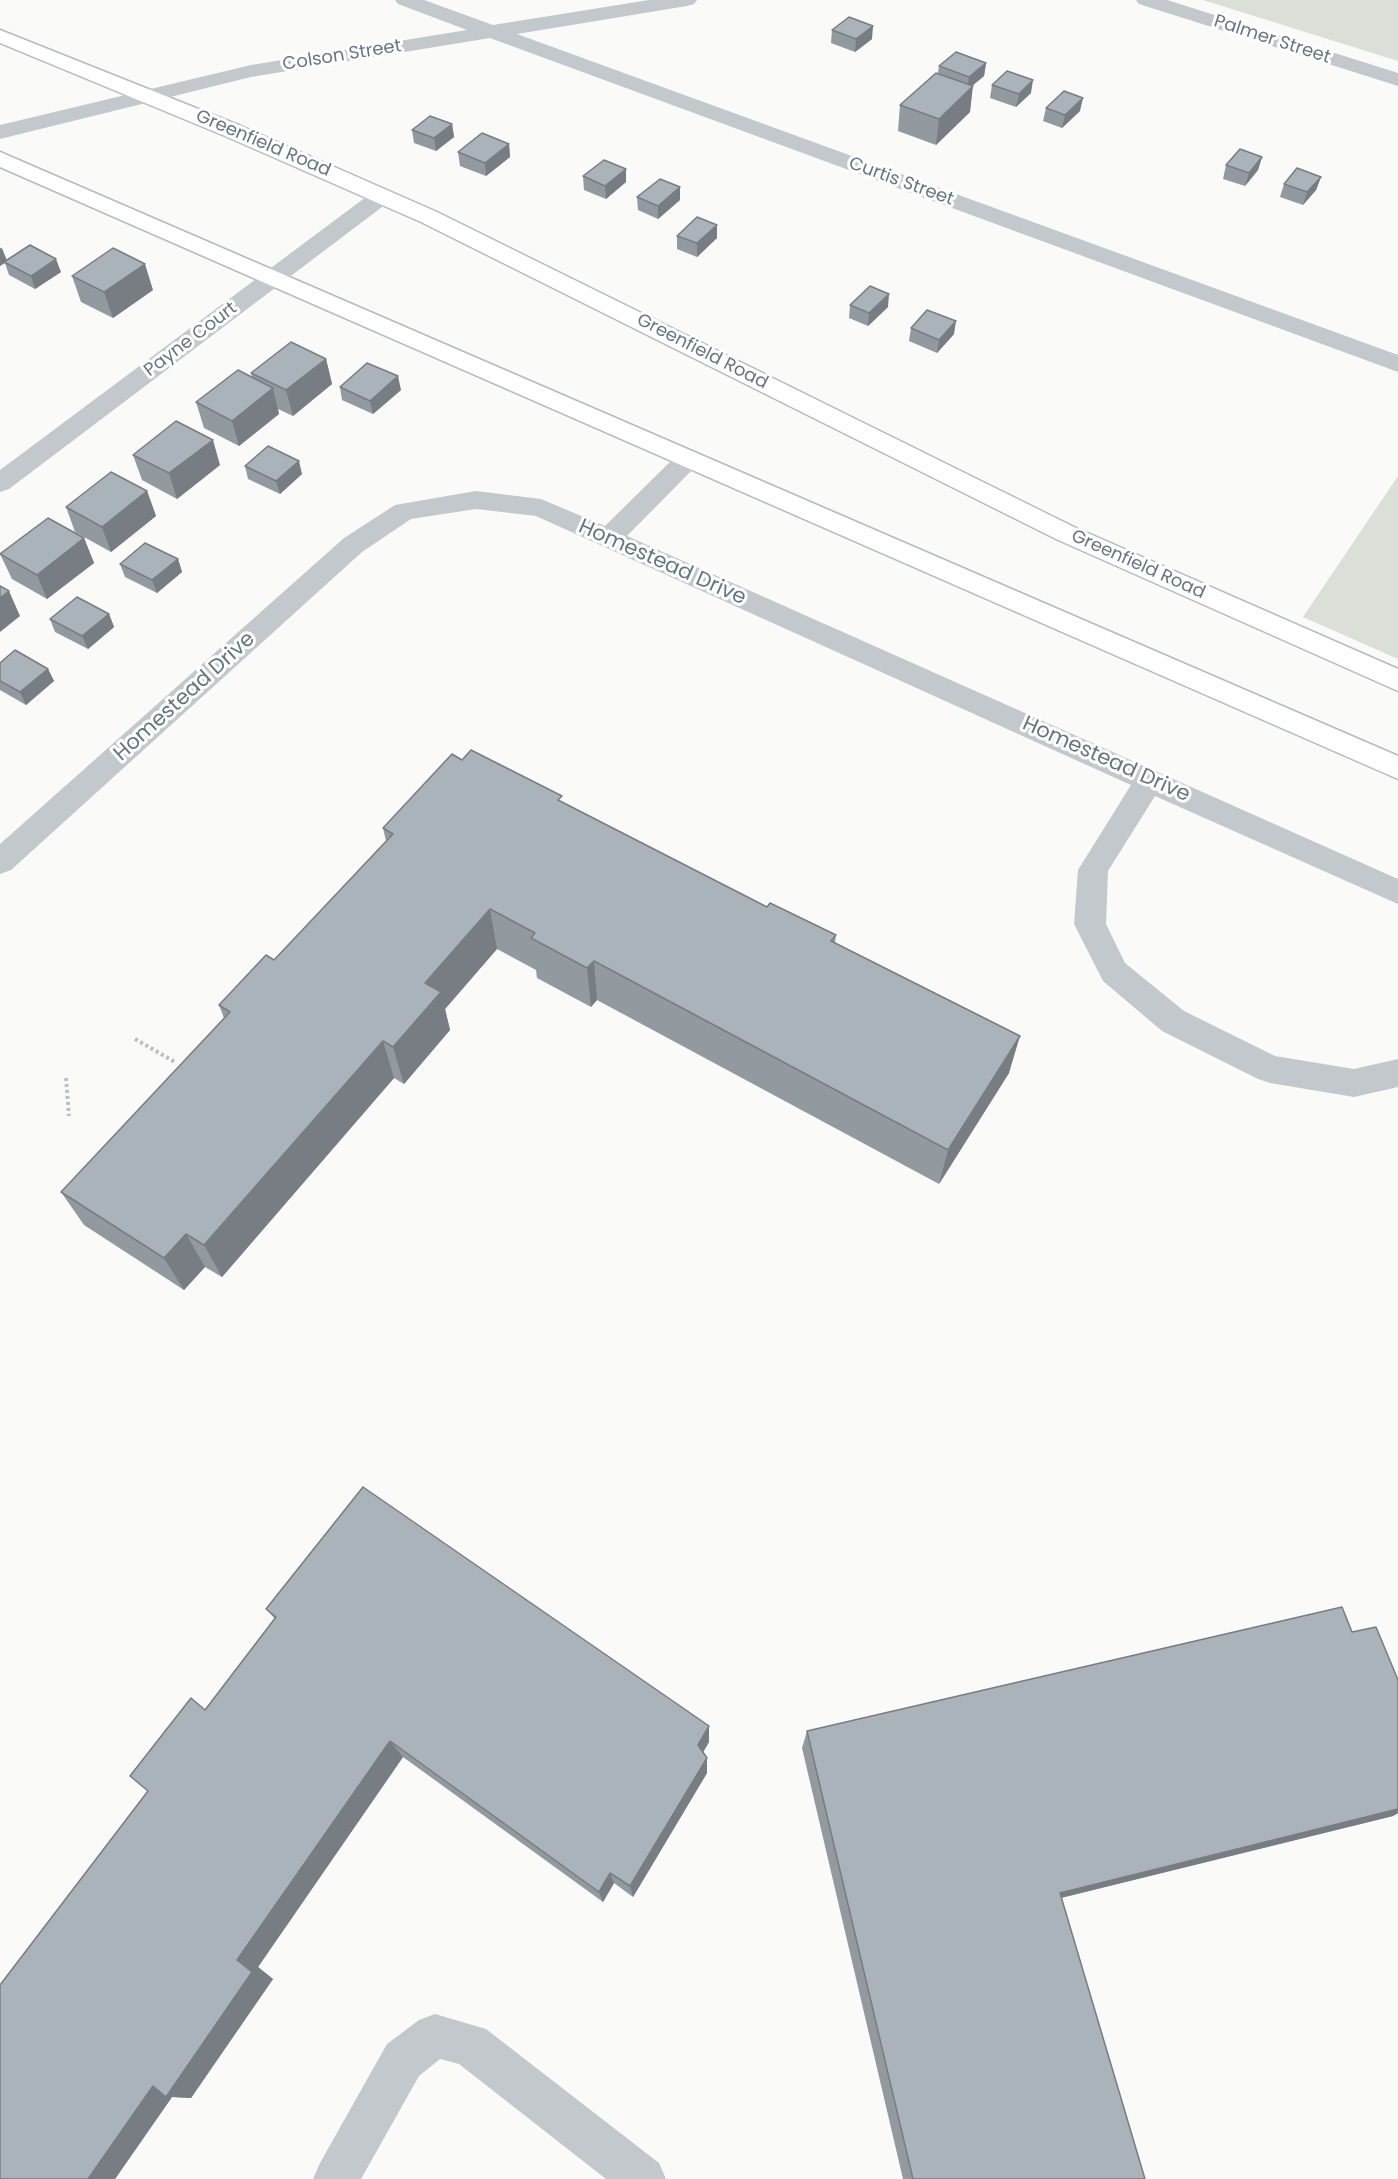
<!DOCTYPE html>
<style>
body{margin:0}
canvas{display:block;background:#fafaf8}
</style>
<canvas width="1398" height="2179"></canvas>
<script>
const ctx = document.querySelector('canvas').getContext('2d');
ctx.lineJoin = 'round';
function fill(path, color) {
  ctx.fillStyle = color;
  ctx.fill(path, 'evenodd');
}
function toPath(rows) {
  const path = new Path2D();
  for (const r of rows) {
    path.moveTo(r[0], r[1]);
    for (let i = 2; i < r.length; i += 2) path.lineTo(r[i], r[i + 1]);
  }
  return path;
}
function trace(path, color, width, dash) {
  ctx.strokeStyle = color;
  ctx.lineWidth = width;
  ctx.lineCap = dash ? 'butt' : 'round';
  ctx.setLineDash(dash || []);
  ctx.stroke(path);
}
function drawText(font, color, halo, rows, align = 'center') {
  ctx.font = font + ' Poppins,sans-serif';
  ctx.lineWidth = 6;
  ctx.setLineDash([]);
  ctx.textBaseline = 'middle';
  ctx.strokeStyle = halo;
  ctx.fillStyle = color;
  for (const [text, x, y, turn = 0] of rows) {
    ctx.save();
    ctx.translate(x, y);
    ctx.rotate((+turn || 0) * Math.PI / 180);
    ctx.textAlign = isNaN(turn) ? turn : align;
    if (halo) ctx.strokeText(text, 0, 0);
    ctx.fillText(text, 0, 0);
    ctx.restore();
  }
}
fill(toPath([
 [1203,0,1398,0,1398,61],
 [1398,476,1398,659,1303,617]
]), '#dadfd7');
const major = toPath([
 [0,30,241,126,437,212,1074,527,1398,669,1398,691,1056,539,421,222,225,136,0,43,0,30],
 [0,152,1398,756,1398,779,0,167,0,152]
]);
trace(major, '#b5babe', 3);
trace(toPath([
 [135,1039,175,1062],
 [66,1078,69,1116]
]), '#bbbfc2', 4, [3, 3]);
fill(toPath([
 [395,0,424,0,493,25,649,0,697,0,694,4,687,6,517,34,1398,355,1398,372,490,38,251,77,0,139,0,125,251,65,467,30,398,4,395,0],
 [1136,0,1167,0,1398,73,1398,86,1139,4,1136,0],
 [382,189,390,191,393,196,390,201,9,489,0,492,0,470,374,191,382,189],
 [688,450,697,453,701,459,697,465,627,536,1398,879,1398,904,1155,796,1108,871,1106,924,1125,963,1184,1011,1275,1056,1354,1069,1398,1059,1398,1087,1354,1097,1270,1083,1258,1079,1162,1031,1103,981,1074,924,1078,870,1131,785,536,516,476,509,411,519,362,552,11,870,0,874,0,844,344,538,395,505,476,491,541,499,605,526,679,453,688,450],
 [435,2014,486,2029,659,2163,666,2179,606,2179,459,2064,440,2059,419,2076,361,2179,313,2179,320,2163,387,2044,419,2020,435,2014]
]), '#c3c8cc');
fill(major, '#fff');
fill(toPath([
 [832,30,872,39,855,52,831,43],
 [986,63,984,76,972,86,970,112,936,145,898,131,900,105,938,73,939,66],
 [992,85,1031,93,1016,107,990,98],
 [1046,108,1080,111,1062,128,1043,121],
 [452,124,454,137,436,151,414,143,412,130],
 [509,144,510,157,486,176,460,166,458,152],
 [1262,157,1258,170,1245,186,1223,179,1226,165],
 [626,169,626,182,606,199,584,190,583,176],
 [1321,177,1316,190,1303,205,1280,197,1284,184],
 [680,187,680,200,658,219,638,210,637,197],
 [717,225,717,238,697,257,677,249,677,236],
 [0,247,7,260,61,272,35,289,9,275,5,263,0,266],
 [72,276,153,290,113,318,81,302],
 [850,305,888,307,868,326,849,318],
 [911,328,954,334,937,353,909,341],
 [326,359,332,384,293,416,278,409,279,414,239,446,204,428,196,402,252,377,251,373],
 [340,387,401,390,373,414,342,400],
 [133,455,220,465,177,499,142,480],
 [245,466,302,474,280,494,248,479],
 [147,491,156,516,111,552,75,532,66,507],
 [84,538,94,563,47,599,12,579,0,554],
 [178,559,182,572,157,593,125,577,120,564],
 [109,614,114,627,88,649,55,632,50,619],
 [0,663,48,669,54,681,26,705,0,690],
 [462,760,562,803,767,907,836,935,835,943,1009,1073,939,1184,597,1000,591,1007,537,978,536,970,497,949,445,1009,450,1030,404,1084,394,1078,222,1277,205,1267,184,1290,84,1225,61,1192,224,1018,219,1005,274,960,386,841,383,828],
 [266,1609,709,1726,709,1742,703,1752,707,1773,633,1897,614,1883,603,1902,403,1757,258,1967,273,1979,191,2098,172,2097,115,2179,0,2179,148,1791,205,1710,275,1619],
 [1352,1632,1398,1680,1398,1813,1393,1816,1061,1898,1145,2179,903,2179,802,1748,807,1731]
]), '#929a9f');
fill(toPath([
 [873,26,872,39,855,52,856,39],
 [986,63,984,76,967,90,969,77],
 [1033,80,1031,93,1016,107,1019,94],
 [973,86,970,112,936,145,939,119],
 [1083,98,1080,111,1062,128,1065,115],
 [452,124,454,137,436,151,434,138],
 [509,144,510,157,486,176,485,163],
 [1262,157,1258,170,1245,186,1249,173],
 [626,169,626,182,606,199,605,186],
 [1321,177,1316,190,1303,205,1307,192],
 [680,187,680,200,658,219,658,206],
 [717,225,717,238,697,257,697,243],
 [2,248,7,261,0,266,0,249],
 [56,259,61,272,35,289,31,276],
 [145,264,153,290,113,318,104,292],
 [889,294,888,307,868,326,869,313],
 [956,321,954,334,937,353,939,340],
 [326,359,332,384,293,416,286,390],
 [398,376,401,390,373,414,370,401],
 [273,388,279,414,239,446,232,421],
 [213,440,220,465,177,499,169,473],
 [299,461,302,474,280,494,276,481],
 [147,491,156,516,111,552,102,527],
 [84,538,94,563,47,599,37,575],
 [178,559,182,572,157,593,152,580],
 [9,591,20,616,0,632,0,598],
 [109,614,114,627,88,649,82,636],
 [48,669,54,681,26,705,20,692],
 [490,909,497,949,445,1009,450,1030,404,1084,393,1047,425,983],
 [594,961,597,1000,591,1007,587,968],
 [1020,1036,1009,1073,939,1184,948,1150],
 [383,1041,394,1078,222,1277,204,1245],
 [186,1234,205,1267,184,1290,164,1258],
 [709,1726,709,1742,698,1761,698,1745],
 [390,1741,403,1757,258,1967,273,1979,191,2098,172,2097,115,2179,88,2179,237,1960],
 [707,1758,707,1773,633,1897,630,1886],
 [1398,1809,1398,1813,1393,1816,1044,1902,1060,1893],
 [610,1873,614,1883,603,1902,599,1892]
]), '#777d82');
const building = toPath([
 [849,17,873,26,856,39,832,30,849,17],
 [956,52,986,63,969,77,939,66,956,52],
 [1007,71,1033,80,1019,94,992,85,1007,71],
 [936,73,973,86,939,119,900,105,936,73],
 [1064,91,1083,98,1065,115,1046,108,1064,91],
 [430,116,452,124,434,138,412,130,430,116],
 [482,133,509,144,485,163,458,152,482,133],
 [1240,149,1262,157,1249,173,1226,165,1240,149],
 [604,160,626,169,605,186,583,176,604,160],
 [1297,168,1321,177,1307,192,1284,184,1297,168],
 [660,179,680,187,658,206,637,197,660,179],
 [697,217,717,225,697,243,677,236,697,217],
 [30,245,56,259,31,276,4,262,30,245],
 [113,248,145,264,104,292,72,276,113,248],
 [870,286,889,294,869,313,850,305,870,286],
 [927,310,956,321,939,340,911,328,927,310],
 [291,342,326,359,286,390,251,373,291,342],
 [367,363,398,376,370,401,340,387,367,363],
 [238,370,273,388,232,421,196,402,238,370],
 [176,421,213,440,169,473,133,455,176,421],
 [268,446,299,461,276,481,245,466,268,446],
 [111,472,147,491,102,527,66,507,111,472],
 [48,518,84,538,37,575,0,554,48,518],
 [145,543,178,559,152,580,120,564,145,543],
 [0,586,9,591,0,598,0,586],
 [77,597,109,614,82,636,50,619,77,597],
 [15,650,48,669,20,692,0,681,0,663,15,650],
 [471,750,562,796,558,800,767,907,770,903,836,935,831,941,1020,1036,948,1150,594,961,587,968,531,938,535,933,490,909,425,983,441,992,393,1047,383,1041,204,1245,186,1234,164,1258,61,1192,230,1012,219,1005,266,955,274,960,393,834,383,828,452,754,462,760,471,750],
 [363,1487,709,1726,698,1745,707,1758,630,1886,610,1873,599,1892,390,1741,237,1960,252,1972,166,2097,153,2086,88,2179,0,2179,0,1985,148,1791,130,1776,191,1698,205,1710,276,1617,266,1609,363,1487],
 [1342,1607,1352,1632,1376,1627,1398,1680,1398,1809,1060,1893,1145,2179,913,2179,807,1731,1342,1607]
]);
fill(building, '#aab3b9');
trace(building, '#777d82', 1.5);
drawText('18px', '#657683', '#fff', [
 ["Palmer Street",1272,40,18],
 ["Colson Street",342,56,-9],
 ["Greenfield Road",263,144,23],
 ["Curtis Street",901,182,20],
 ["Payne Court",191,340,-37],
 ["Greenfield Road",702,352,27],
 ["Greenfield Road",1138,565,24]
]);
drawText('21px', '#657683', '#fff', [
 ["Homestead Drive",662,563,24],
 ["Homestead Drive",185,697,-42],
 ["Homestead Drive",1106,760,24]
]);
</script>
